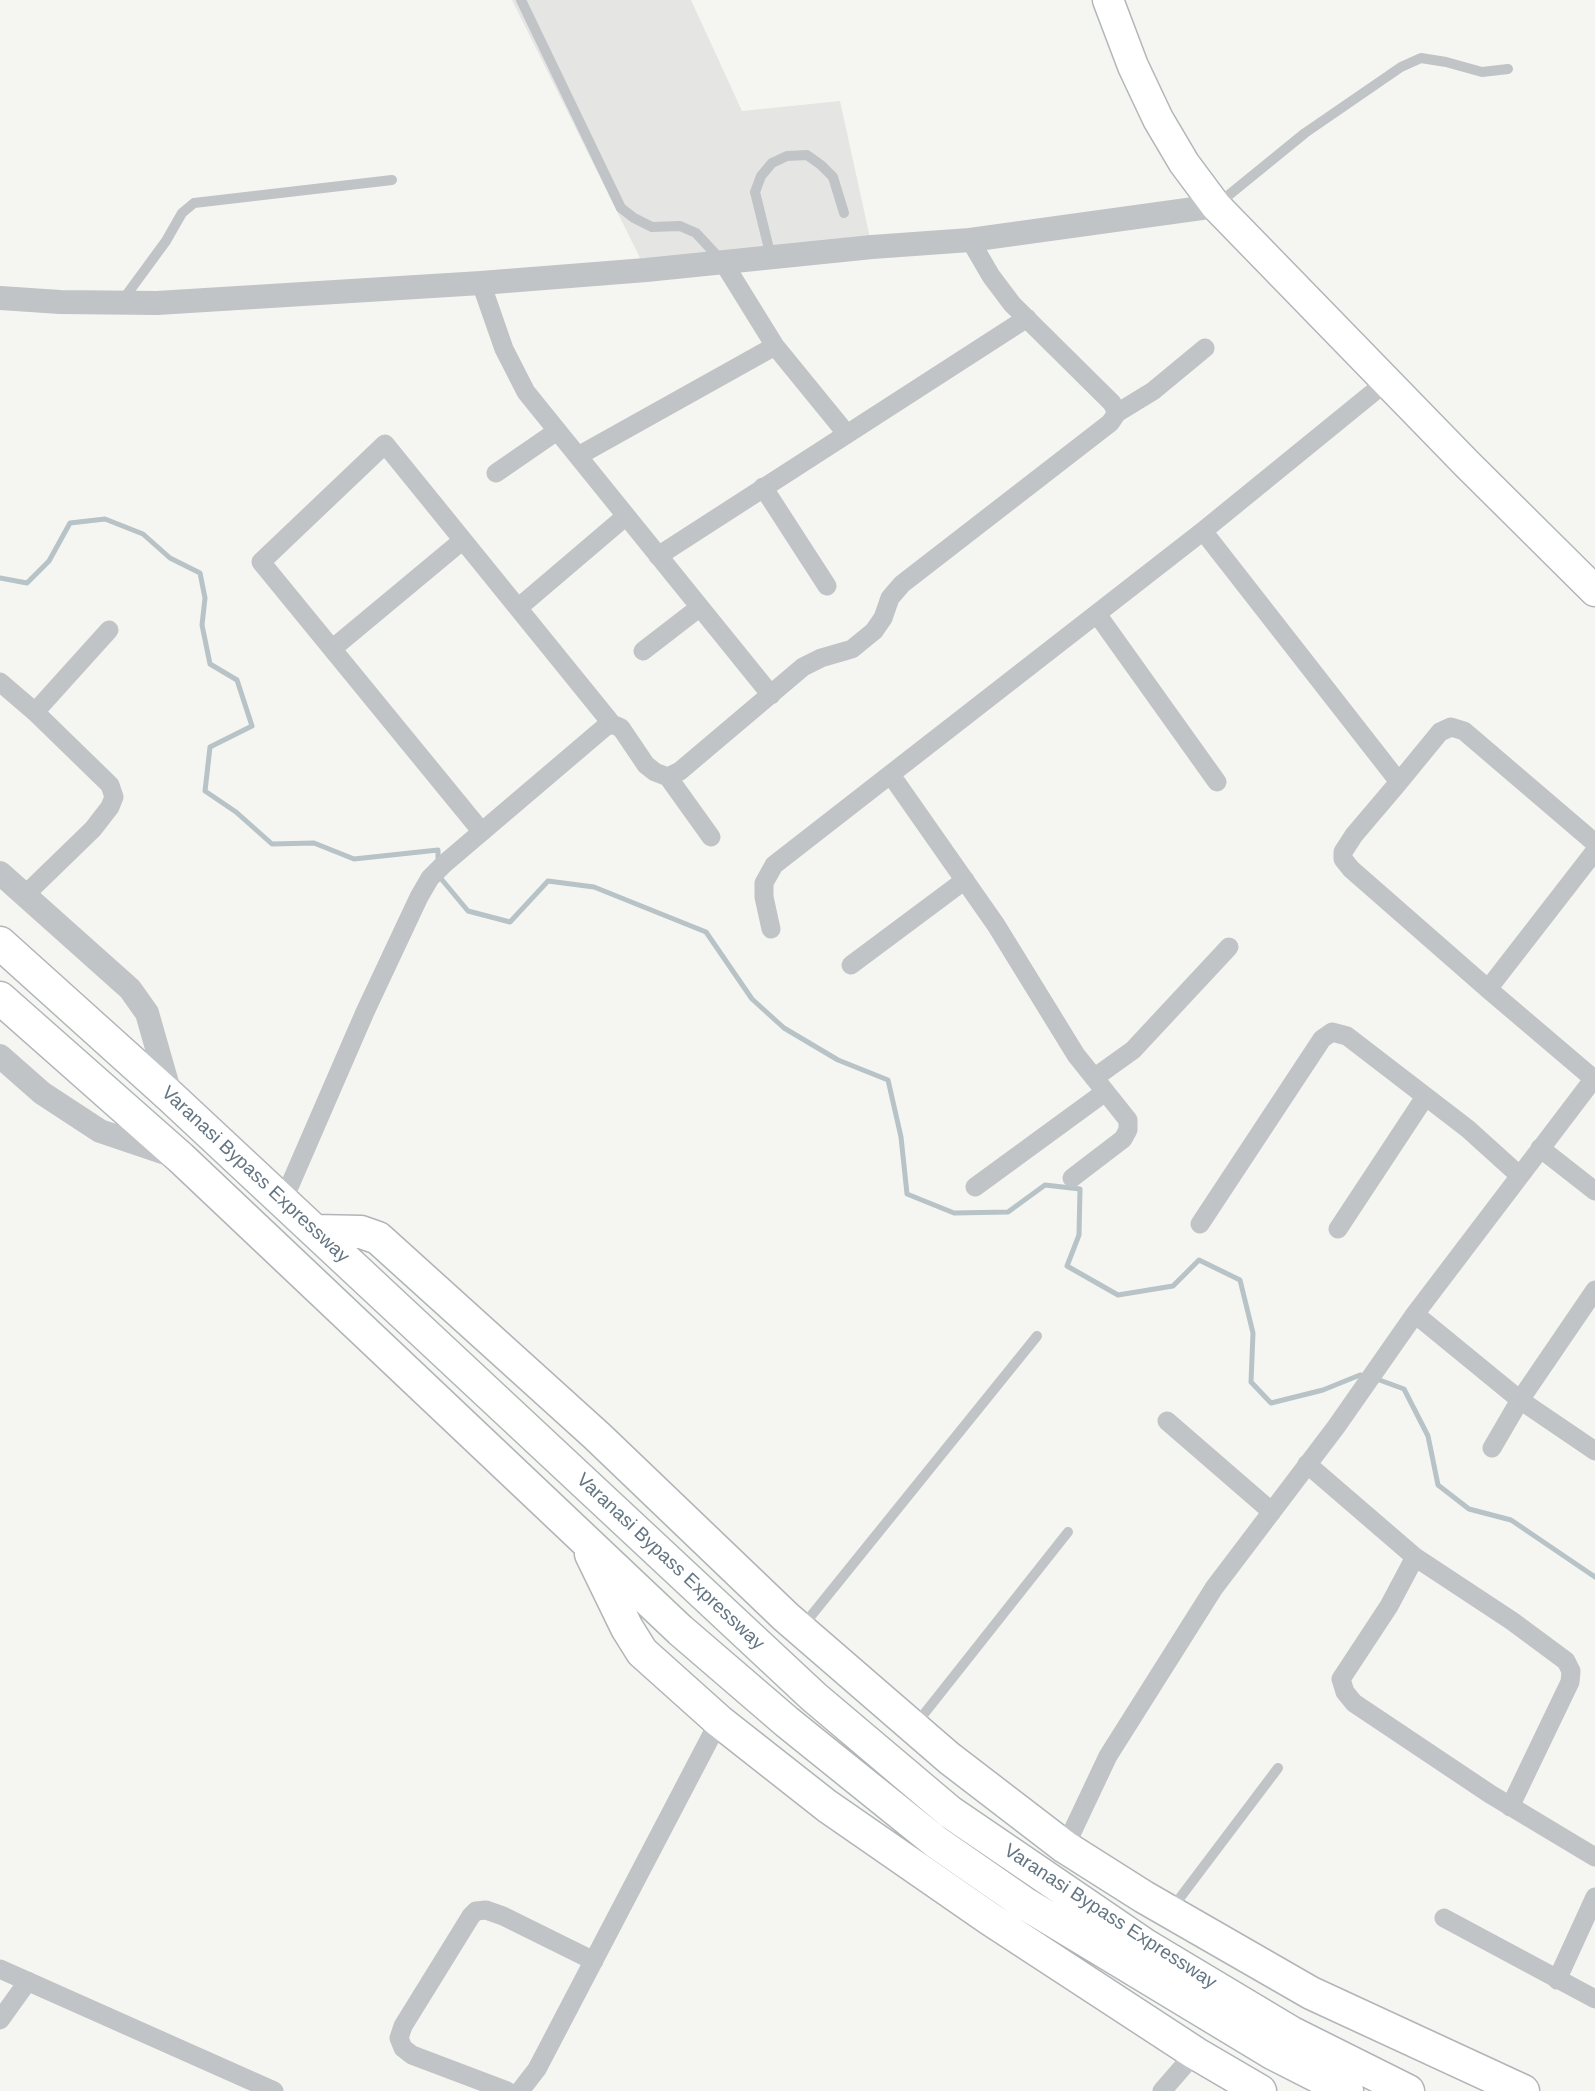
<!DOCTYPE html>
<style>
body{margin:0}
canvas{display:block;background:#f5f5f1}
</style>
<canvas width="1595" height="2091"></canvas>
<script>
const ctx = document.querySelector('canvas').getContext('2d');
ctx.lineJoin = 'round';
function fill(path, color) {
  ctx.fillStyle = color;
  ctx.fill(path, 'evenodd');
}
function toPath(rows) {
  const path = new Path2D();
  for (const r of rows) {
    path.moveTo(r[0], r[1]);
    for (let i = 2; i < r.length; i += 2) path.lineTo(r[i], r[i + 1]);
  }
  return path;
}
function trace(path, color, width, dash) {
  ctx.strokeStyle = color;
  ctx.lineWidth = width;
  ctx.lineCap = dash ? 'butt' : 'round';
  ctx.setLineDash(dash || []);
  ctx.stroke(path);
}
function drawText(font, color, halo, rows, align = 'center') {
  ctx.font = font + ' Arial,sans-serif';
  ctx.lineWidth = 7;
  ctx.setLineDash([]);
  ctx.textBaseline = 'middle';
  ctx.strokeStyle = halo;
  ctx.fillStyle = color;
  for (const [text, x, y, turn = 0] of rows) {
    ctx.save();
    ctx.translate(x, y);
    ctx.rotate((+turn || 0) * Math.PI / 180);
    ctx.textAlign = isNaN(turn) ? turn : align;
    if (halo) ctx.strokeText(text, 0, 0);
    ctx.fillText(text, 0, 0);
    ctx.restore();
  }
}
fill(toPath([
 [512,0,691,0,742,111,840,101,872,247,646,270]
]), '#e5e6e4');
trace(toPath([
 [0,578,27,583,49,561,70,523,105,519,143,534,170,558,200,573,205,598,202,625,210,664,237,680,252,726,210,747,205,791,236,812,272,844,314,843,354,859,438,850,438,862],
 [438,875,468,911,510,922,548,881,594,887,706,932,752,999,784,1028,838,1060,888,1080,901,1137,907,1194,954,1213,1008,1212,1045,1185,1080,1189,1079,1235,1067,1266,1118,1295,1173,1286,1199,1260,1240,1280,1253,1333,1251,1382,1271,1403,1323,1390,1360,1375,1364,1376],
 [1374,1378,1404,1389,1428,1436,1438,1485,1469,1509,1511,1520,1595,1577]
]), '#b7c3c7', 5);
const primary = toPath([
 [1108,0,1133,66,1158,119,1184,163,1216,206,1467,464,1595,591]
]);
const trunk = toPath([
 [0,943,171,1097,814,1697,950,1812,1145,1945,1292,2033,1408,2091],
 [0,998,181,1158,680,1630,787,1722,936,1842,1024,1903,1274,2054,1347,2091],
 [315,1231,361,1232,378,1238,597,1436,786,1617,949,1758,1065,1847,1144,1897,1311,1993,1523,2091],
 [591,1554,627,1628,642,1652,719,1721,827,1806,990,1919,1195,2053,1260,2091]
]);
trace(primary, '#b1b6b9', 33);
trace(trunk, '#b1b5b8', 35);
trace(toPath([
 [521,0,621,208,634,218,652,227,680,226,696,233,721,260],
 [1219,203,1305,133,1401,67,1421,58,1446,62,1482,72,1508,69],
 [771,257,755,192,761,176,772,163,787,156,807,155,821,165,833,177,844,213],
 [122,301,166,241,182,213,194,203,392,180],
 [802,1627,1037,1336],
 [916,1724,1068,1532],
 [1173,1907,1278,1768]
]), '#c0c4c7', 10);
trace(toPath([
 [723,262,775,346,846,433],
 [481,283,504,349,526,392,771,695],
 [1117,413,1153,391,1205,348],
 [578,456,775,346],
 [496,473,557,431],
 [763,487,827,586],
 [1203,531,1399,782,1440,732,1451,727,1464,731,1595,843],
 [658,556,1027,318],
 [518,608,626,516],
 [1097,614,1217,782],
 [332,649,463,540],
 [643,651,700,607],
 [0,682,35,712,109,630],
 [891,775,996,925,1076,1055,1128,1120,1128,1130,1123,1139,1072,1178],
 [668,777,711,837],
 [1399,782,1354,835,1343,852,1343,859,1351,869,1488,989,1595,1080],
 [482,832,261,562,385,444,612,724],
 [25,895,93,829,110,807,114,797,110,785,35,712],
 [771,929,764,897,764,883,774,865,1203,531,1386,382],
 [851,965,965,880],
 [1488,989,1595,851],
 [1094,1078,1133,1050,1229,947],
 [1540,1148,1595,1191],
 [975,1187,1105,1092],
 [283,1201,365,1012,419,897,430,878,444,864,605,727,612,724,621,728,646,765,655,772,668,777,680,771,803,667,821,658,852,649,874,631,883,618,890,598,902,584,1110,423,1117,413,1112,403,1012,304,991,276,970,240],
 [1200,1224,1322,1039,1332,1032,1347,1036,1468,1129,1520,1176],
 [1338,1229,1425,1097],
 [1415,1314,1520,1400,1595,1451],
 [1167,1421,1272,1512],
 [1492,1448,1520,1400,1595,1290],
 [1307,1464,1415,1557,1512,1621,1566,1661,1571,1671,1570,1682,1510,1807],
 [1415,1557,1389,1606,1341,1679,1345,1692,1354,1703,1490,1794,1595,1857],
 [1065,1847,1108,1756,1214,1588,1336,1427,1415,1314,1595,1077],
 [1444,1918,1595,1999],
 [0,1969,274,2091],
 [1557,1980,1595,1897],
 [0,2020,28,1981],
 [507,2091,412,2055,403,2048,399,2038,403,2026,471,1916,476,1911,486,1910,503,1916,594,1961],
 [520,2091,537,2069,719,1721],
 [1162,2091,1195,2053]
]), '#c0c4c7', 19);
trace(toPath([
 [0,298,60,302,157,303,481,283,646,270,872,247,970,240,1216,206],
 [0,873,130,989,147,1013,171,1097],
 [0,1056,42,1093,100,1131,174,1156]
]), '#c0c4c7', 24);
trace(primary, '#fff', 30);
trace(trunk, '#fff', 32);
drawText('19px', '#637582', '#fff', [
 ["Varanasi Bypass Expressway",255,1175,43],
 ["Varanasi Bypass Expressway",670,1562,43],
 ["Varanasi Bypass Expressway",1110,1917,33]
]);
</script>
